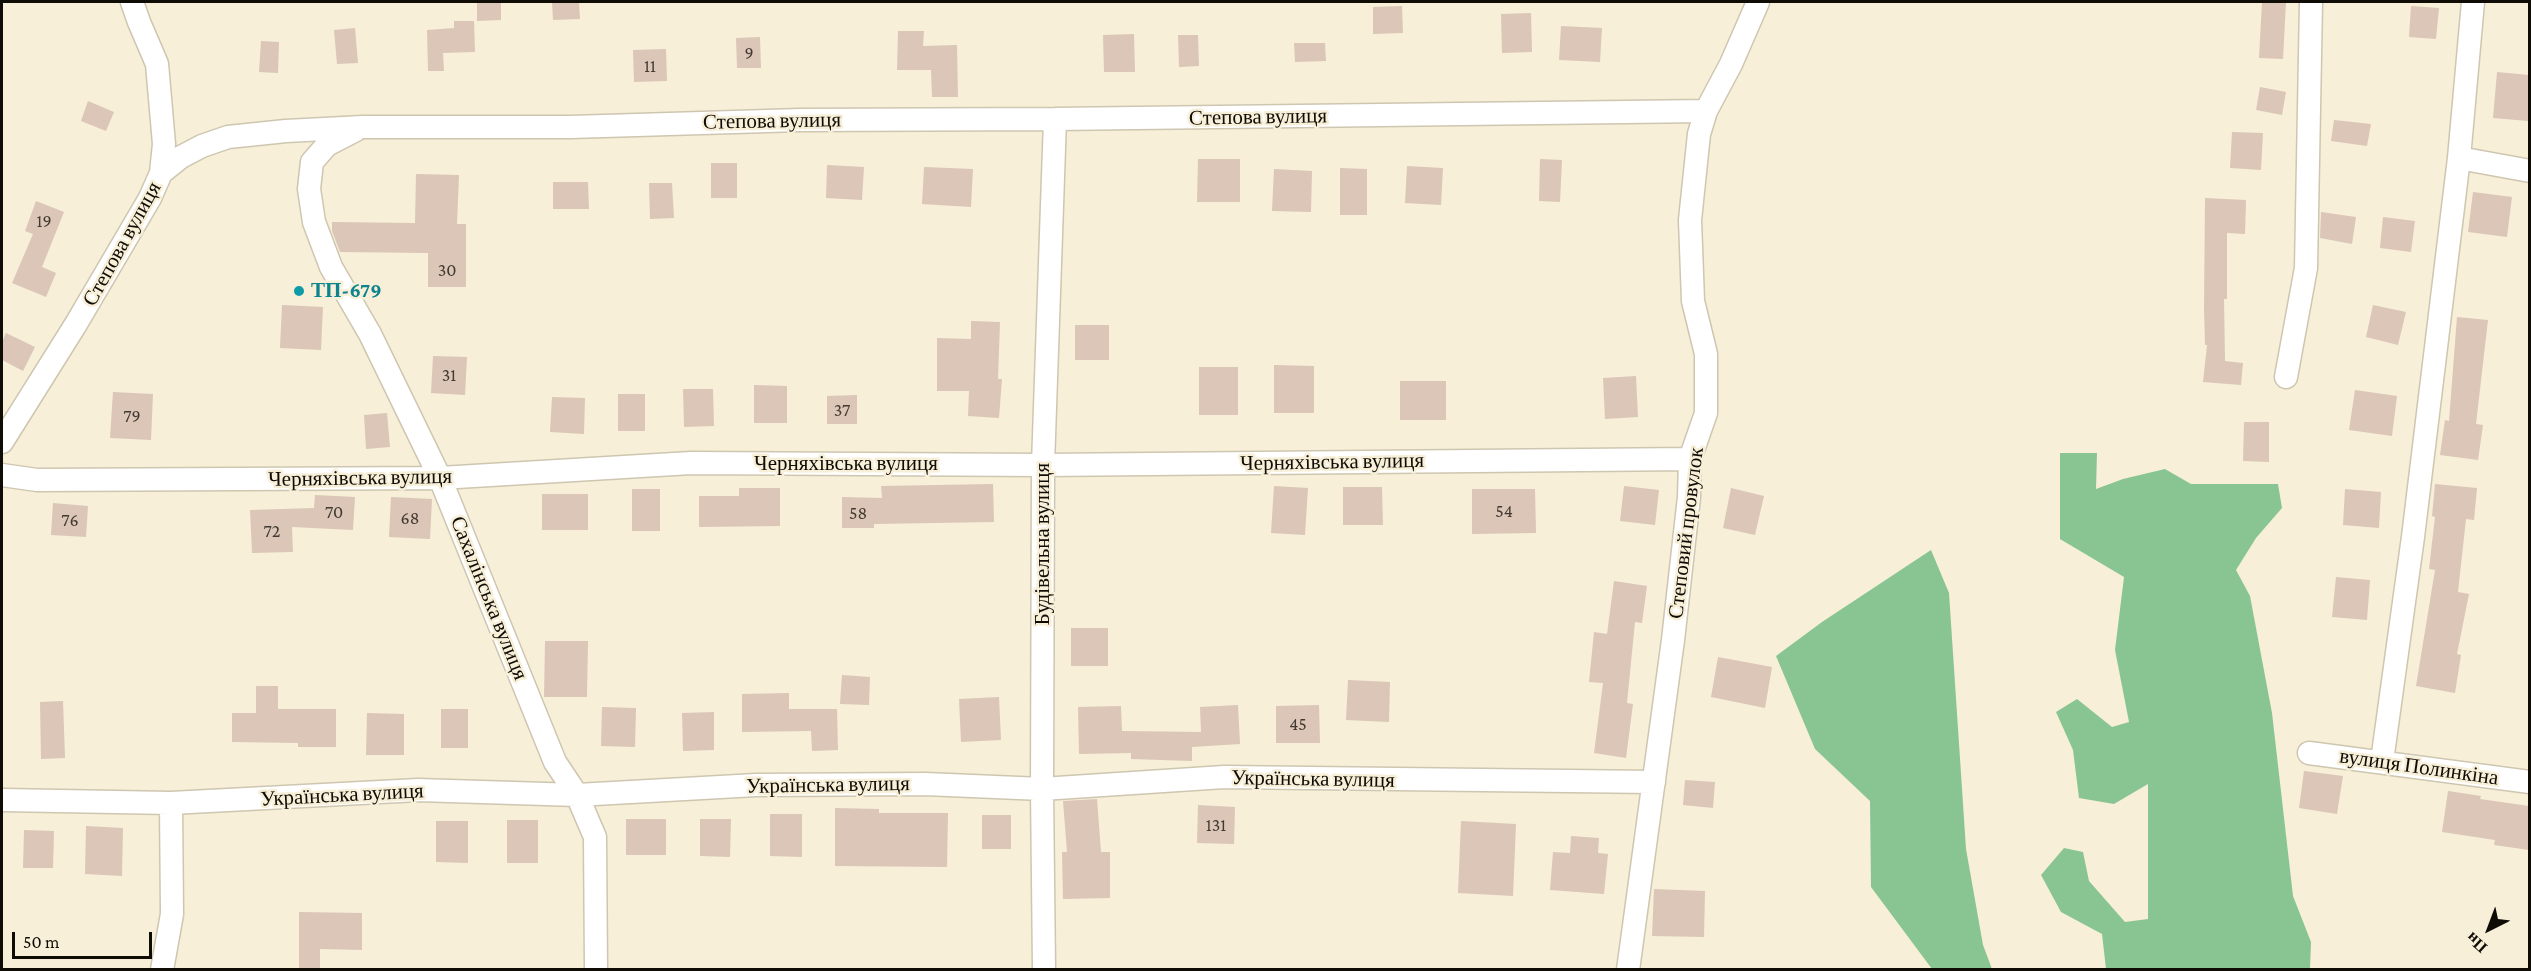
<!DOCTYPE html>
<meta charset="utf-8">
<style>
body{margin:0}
#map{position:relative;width:2531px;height:971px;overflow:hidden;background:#f7efd8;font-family:"Crimson Pro",serif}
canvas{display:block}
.frame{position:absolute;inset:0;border:3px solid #0f0c06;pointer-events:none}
.north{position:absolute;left:2459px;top:899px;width:60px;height:60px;-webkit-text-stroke:4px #f7efd8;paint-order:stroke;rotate:222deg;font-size:16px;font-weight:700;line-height:24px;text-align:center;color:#0f0c06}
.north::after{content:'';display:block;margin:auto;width:21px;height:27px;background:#0f0c06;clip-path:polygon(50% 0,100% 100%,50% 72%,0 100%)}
.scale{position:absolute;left:12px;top:932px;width:140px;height:27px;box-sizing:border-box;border:3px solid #0f0c06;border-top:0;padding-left:8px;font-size:18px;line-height:21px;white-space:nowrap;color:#0f0c06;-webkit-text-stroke:4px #f7efd8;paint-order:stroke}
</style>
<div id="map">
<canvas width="2531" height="971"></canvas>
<div class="frame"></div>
<div class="north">Пн</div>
<div class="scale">50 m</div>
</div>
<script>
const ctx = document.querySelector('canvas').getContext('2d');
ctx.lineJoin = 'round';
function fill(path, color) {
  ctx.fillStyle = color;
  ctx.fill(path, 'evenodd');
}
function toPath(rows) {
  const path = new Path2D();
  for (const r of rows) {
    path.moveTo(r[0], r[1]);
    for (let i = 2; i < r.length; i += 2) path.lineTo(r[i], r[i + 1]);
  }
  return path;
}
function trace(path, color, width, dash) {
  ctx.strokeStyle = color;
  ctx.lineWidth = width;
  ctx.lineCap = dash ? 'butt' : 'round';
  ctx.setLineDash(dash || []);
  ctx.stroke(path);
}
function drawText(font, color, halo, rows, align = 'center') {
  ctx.font = font + ' "Crimson Pro",serif';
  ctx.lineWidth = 5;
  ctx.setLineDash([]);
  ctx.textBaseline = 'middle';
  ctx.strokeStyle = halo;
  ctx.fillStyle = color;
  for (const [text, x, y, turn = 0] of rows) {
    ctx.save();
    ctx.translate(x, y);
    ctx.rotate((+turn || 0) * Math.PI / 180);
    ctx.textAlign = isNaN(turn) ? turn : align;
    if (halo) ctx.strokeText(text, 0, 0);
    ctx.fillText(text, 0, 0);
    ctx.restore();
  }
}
fill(toPath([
 [2060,453,2097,453,2096,489,2123,479,2165,469,2191,484,2278,484,2282,508,2256,538,2236,570,2250,596,2272,713,2293,896,2311,942,2310,969,2106,969,2102,934,2061,912,2041,875,2064,848,2083,852,2089,881,2125,922,2148,919,2148,784,2114,804,2079,798,2073,750,2056,712,2077,699,2112,727,2129,722,2115,650,2124,577,2060,539],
 [1931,550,1949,593,1966,849,1983,945,1992,969,1932,969,1871,887,1870,801,1815,749,1776,656,1822,622]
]), '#89c592');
fill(toPath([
 [477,2,501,2,501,20,477,21],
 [552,2,579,2,580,19,553,20],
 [2262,2,2286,2,2283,59,2259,58],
 [1402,6,1403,33,1373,34,1373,7],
 [2411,6,2439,8,2436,39,2409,37],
 [1531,13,1532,52,1502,53,1501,14],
 [454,21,474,21,475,52,443,53,444,71,428,71,427,30,454,28],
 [1561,26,1602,28,1600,62,1559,60],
 [355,28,358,63,337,64,334,30],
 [898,31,924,31,923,46,957,45,958,97,932,97,931,70,897,70],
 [1134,34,1135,72,1104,72,1103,35],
 [1178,35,1198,35,1199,66,1179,67],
 [760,37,761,68,737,68,736,38],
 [261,41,279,42,278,73,259,72],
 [1294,43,1325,43,1326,61,1295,62],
 [666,49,667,81,634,82,633,50],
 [2497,72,2529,75,2528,121,2493,118],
 [2260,87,2286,92,2282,115,2256,110],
 [88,101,114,112,106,131,81,121],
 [2334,120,2371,124,2367,146,2331,141],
 [2232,132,2263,133,2261,170,2230,168],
 [1198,159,1240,159,1240,202,1197,202],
 [1540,159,1562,160,1560,202,1539,201],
 [711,163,737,163,737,198,711,198],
 [827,165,864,167,862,200,826,198],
 [1407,166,1443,168,1441,205,1405,203],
 [924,167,973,169,971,207,922,204],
 [1340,168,1367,169,1367,215,1340,215],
 [1274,169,1312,171,1311,212,1272,211],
 [416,174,459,175,457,224,466,224,466,287,428,287,428,253,340,252,332,231,332,222,415,223],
 [553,182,588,182,589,209,553,209],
 [649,183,672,183,674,218,650,219],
 [2473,192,2512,197,2507,237,2468,232],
 [2205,198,2246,200,2245,234,2227,233,2227,299,2224,299,2225,361,2243,363,2241,385,2203,382,2207,345,2205,345,2204,308],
 [36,201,64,212,42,267,56,273,46,297,12,283,33,234,25,231],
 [2321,212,2356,217,2352,244,2320,238],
 [2383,217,2415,221,2411,252,2380,248],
 [282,305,323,307,321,350,280,348],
 [2373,305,2406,312,2398,345,2366,337],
 [2457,317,2488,320,2476,424,2483,425,2478,460,2440,455,2445,420,2449,421],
 [971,321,1000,322,998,379,1002,379,999,418,968,416,969,391,937,391,937,338,971,339],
 [1075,325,1109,325,1109,360,1075,360],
 [6,333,35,347,23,371,2,360,2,342],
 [433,356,467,357,465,395,431,393],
 [1274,365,1314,366,1314,413,1274,413],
 [1199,367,1238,367,1238,415,1199,415],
 [1636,376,1638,417,1605,419,1603,378],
 [1400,381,1446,381,1446,420,1400,420],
 [754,385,787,386,787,423,754,423],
 [683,389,713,389,714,426,684,427],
 [2355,390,2397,396,2392,436,2349,430],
 [113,392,153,394,151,440,110,438],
 [618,394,645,394,645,431,618,431],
 [857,395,857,424,827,424,827,396],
 [552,397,585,398,584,434,550,432],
 [387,413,390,447,366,449,364,415],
 [2244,422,2269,422,2269,462,2243,461],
 [993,484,994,522,874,524,874,528,842,528,842,497,882,498,881,486],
 [2435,484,2477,488,2474,520,2466,519,2458,592,2469,594,2457,654,2461,655,2455,693,2416,686,2435,570,2429,569,2435,517,2432,516],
 [1274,486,1308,488,1305,535,1271,533],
 [1624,486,1659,490,1655,525,1620,521],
 [1343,487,1382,487,1383,525,1343,525],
 [739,488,780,488,780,526,699,527,699,496,739,496],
 [1731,488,1764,496,1755,535,1723,528],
 [632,489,660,489,660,531,632,531],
 [1472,489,1535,489,1536,533,1472,534],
 [2345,489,2381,492,2379,528,2343,525],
 [542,494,588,494,588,530,542,530],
 [315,495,355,497,353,530,292,527,293,552,252,553,250,510,314,508],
 [391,497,432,499,430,539,389,537],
 [53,503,88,506,86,537,51,535],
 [2336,577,2370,580,2367,620,2332,617],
 [1614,581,1647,586,1642,623,1635,622,1627,703,1633,704,1626,758,1594,753,1603,683,1589,682,1594,632,1607,634],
 [1071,628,1108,628,1108,666,1071,666],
 [545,641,588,641,587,697,544,697],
 [1718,657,1772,667,1765,708,1711,697],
 [842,675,870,677,869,705,840,704],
 [1348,680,1390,682,1389,722,1346,720],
 [256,686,278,686,278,709,336,709,336,747,298,747,298,743,232,742,232,713,256,713],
 [789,693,789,709,837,709,838,750,812,751,811,731,742,732,742,694],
 [999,697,1001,740,961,742,959,699],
 [63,701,65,758,41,759,40,702],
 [1238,705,1240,744,1192,747,1192,761,1131,759,1131,753,1079,754,1078,707,1121,706,1122,731,1201,732,1200,707],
 [1319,705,1320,743,1276,743,1276,706],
 [602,707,636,708,635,747,601,746],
 [441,709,468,709,468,748,441,748],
 [714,712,714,750,683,751,682,713],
 [367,713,404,714,404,755,366,755],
 [2304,771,2343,776,2337,814,2299,808],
 [1685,780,1715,782,1713,808,1683,805],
 [2448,791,2481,796,2480,799,2529,806,2529,850,2494,845,2495,840,2442,832],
 [1097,799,1101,852,1110,852,1110,898,1063,899,1062,852,1067,852,1063,801],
 [1198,805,1235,807,1234,844,1197,843],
 [835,808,879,809,879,813,948,813,947,867,835,866],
 [770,814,802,814,802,857,770,856],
 [982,815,1011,815,1011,849,982,849],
 [626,819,666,819,666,855,626,855],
 [700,819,731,819,730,857,700,856],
 [507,820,538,820,538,863,507,863],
 [436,821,468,821,468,863,436,862],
 [1461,821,1516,824,1513,896,1458,893],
 [86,826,123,828,122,876,85,874],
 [24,830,54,831,53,868,23,868],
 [1571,836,1599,838,1598,853,1608,854,1604,894,1550,890,1553,852,1570,853],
 [1654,889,1705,891,1704,937,1652,936],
 [299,912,362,913,362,950,320,949,320,969,299,969]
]), '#dbc6b7');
const minor = toPath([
 [132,2,139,22,157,64,164,144,161,173],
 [356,130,327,145,312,162,309,189,314,222,331,267,370,334,440,478,555,762,577,795,595,837,596,970],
 [2459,158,2530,171],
 [2286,377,2306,268,2311,2],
 [2,442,76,324,150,198,161,173,181,157,202,146,228,137,286,131,363,127,571,127,800,120,1055,119,1706,111],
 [2,475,37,480,440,478,691,463,1043,465,1690,459],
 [2309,753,2530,782],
 [2382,761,2413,537,2459,158,2473,2],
 [2,800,171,803,418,790,577,795,756,785,925,784,1042,789,1224,777,1654,782],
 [162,970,172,914,171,803],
 [1044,970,1042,789,1043,465,1055,119],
 [1628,970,1673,640,1689,497,1690,459,1706,413,1706,354,1693,301,1690,220,1699,134,1706,111,1731,64,1758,2]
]);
trace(minor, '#cec6b0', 25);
trace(minor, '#fff', 22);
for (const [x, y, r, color] of [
 [299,291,6,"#0f9aa8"]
]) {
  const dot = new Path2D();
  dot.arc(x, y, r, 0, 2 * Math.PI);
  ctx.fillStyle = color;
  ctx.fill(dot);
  trace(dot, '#f7efd8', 2);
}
drawText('18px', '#423a32', null, [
 ["9",749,53],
 ["11",650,66],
 ["19",44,221],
 ["30",447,270],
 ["31",449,375],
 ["37",842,410],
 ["79",132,416],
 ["54",1504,511],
 ["70",334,512],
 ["58",858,513],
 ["68",410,518],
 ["76",70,520],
 ["72",272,531],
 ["45",1298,724],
 ["131",1216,825]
]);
drawText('21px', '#0f0c06', '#f7efd8', [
 ["Степова вулиця",1258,117,-1],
 ["Степова вулиця",772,121,-1],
 ["Степова вулиця",122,244,-61],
 ["Черняхівська вулиця",1332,462,-1],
 ["Черняхівська вулиця",846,464],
 ["Черняхівська вулиця",360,478,-1],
 ["Степовий провулок",1686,533,-83],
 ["Будівельна вулиця",1043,544,-90],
 ["Сахалінська вулиця",489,598,68],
 ["вулиця Полинкіна",2419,767,8],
 ["Українська вулиця",1313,779,1],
 ["Українська вулиця",828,785,-1],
 ["Українська вулиця",342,795,-3]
]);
drawText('bold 21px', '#0d838f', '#f7efd8', [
 ["ТП-679",311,291]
], 'left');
</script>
